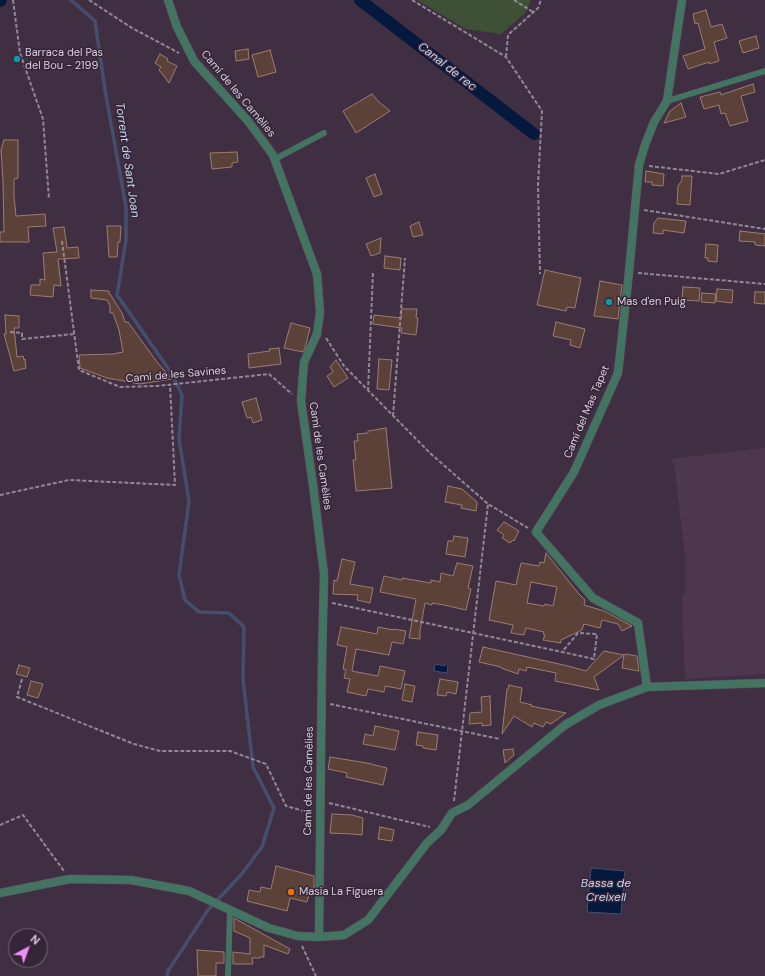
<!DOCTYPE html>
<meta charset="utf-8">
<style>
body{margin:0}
#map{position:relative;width:765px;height:976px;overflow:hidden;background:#402f42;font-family:"DM Sans",sans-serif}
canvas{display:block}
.north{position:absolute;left:8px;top:928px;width:40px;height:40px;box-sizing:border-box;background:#362538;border:1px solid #78697a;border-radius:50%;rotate:41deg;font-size:11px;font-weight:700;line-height:16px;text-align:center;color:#dacfdc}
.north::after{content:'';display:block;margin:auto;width:14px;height:18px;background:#ee8cf9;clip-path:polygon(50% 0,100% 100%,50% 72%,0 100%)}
</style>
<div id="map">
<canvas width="765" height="976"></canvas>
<div class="north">N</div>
</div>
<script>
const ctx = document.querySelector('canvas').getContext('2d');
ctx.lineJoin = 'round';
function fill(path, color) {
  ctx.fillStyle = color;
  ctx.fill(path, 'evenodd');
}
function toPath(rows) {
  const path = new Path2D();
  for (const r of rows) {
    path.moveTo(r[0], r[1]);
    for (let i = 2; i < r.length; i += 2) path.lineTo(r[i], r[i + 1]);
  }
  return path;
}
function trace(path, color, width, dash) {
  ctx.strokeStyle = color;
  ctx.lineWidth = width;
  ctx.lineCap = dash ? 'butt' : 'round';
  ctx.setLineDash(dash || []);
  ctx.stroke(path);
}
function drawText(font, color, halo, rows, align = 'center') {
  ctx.font = font + ' "DM Sans",sans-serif';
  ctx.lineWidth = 3;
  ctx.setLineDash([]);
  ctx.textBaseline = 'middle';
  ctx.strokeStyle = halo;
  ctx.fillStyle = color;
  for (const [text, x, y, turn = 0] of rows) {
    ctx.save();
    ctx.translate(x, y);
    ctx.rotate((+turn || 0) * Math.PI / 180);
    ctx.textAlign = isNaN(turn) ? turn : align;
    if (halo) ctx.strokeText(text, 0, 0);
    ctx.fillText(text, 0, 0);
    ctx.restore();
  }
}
fill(toPath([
 [765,448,765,674,685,679,682,599,685,591,685,555,674,463,670,459]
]), '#4d374f');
fill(toPath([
 [417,0,531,0,526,12,501,34,466,29]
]), '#3e5136');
const water = toPath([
 [435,664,445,666,445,664,448,664,447,673,434,671,435,664],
 [591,868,625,871,621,914,587,912,591,868]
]);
fill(water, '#05183e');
trace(water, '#454f6d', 1);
trace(toPath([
 [71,0,95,21,105,90,126,207,126,240,117,295,172,374,182,395,179,439,189,501,179,575,185,600,199,612,229,613,244,627,243,679,253,767,274,808,262,847,241,875,208,910,168,971,167,976]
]), '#454f6d', 3.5);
trace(toPath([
 [360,0,534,134],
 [0,1,1,0]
]), '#05183e', 12);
const building = toPath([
 [706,10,711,27,722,24,727,38,714,42,719,61,709,64,709,62,688,69,683,56,705,49,698,23,695,24,693,14,706,10],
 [756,36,759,48,743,53,739,41,756,36],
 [248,49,249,59,236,61,235,51,248,49],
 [270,50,276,72,258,77,252,55,270,50],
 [160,54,168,59,167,61,177,66,169,83,164,76,159,70,161,67,155,63,160,54],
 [753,84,755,92,741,96,748,121,730,126,725,113,721,114,719,105,704,109,700,97,720,92,721,95,753,84],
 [372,94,379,102,390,111,356,133,343,111,372,94],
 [681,103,686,117,664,123,670,111,681,103],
 [4,140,18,140,18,178,14,179,14,196,16,216,45,214,46,226,28,227,29,242,0,242,0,232,4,232,3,182,1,150,4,140],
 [237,152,238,162,232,163,232,167,212,169,210,153,237,152],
 [646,171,664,174,663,186,652,185,652,182,645,182,646,171],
 [375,174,382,194,374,197,366,178,375,174],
 [682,176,692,176,690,205,677,204,678,186,682,180,682,176],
 [658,218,686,221,684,233,663,230,663,234,653,233,654,223,658,218],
 [419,222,423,235,413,237,410,226,419,222],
 [107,226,121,226,120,242,118,242,117,257,109,257,107,226],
 [64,227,67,248,78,247,79,258,58,259,61,286,54,285,53,297,30,295,31,285,40,285,40,279,45,280,43,253,57,252,53,228,64,227],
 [740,231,765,234,765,246,755,245,755,242,739,241,740,231],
 [381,238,380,253,371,256,366,244,381,238],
 [706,244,718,245,717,262,708,261,708,258,705,258,706,244],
 [385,256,401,258,400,270,384,268,385,256],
 [545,270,581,278,575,308,567,307,566,311,537,305,545,270],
 [600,281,622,285,618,319,594,316,600,281],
 [683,287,700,288,699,301,682,300,683,287],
 [717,289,733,290,732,303,716,301,717,289],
 [91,290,109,291,109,294,110,294,122,313,125,322,128,322,157,362,172,379,140,384,107,378,80,368,79,355,113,354,123,352,119,330,113,313,110,313,110,306,107,300,91,298,91,290],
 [755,292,765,292,765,304,754,303,755,292],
 [702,293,716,294,715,303,701,302,702,293],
 [402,309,417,309,416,318,418,318,416,335,401,333,402,328,373,324,374,315,401,318,402,309],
 [5,315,19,316,19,328,14,328,17,357,23,356,24,360,25,359,26,368,14,371,4,334,6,334,5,315],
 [556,322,585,329,580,348,570,345,571,340,553,336,556,322],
 [291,323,310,328,305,348,303,352,284,348,291,323],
 [279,348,281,364,249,368,248,354,270,351,269,349,279,348],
 [379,359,392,360,389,390,377,389,379,359],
 [336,360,348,378,334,387,327,376,333,372,330,367,336,360],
 [256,398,262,420,253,423,251,417,247,418,242,402,256,398],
 [386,428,392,488,356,491,353,460,356,460,354,441,358,441,357,434,368,433,368,431,386,428],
 [448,486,462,489,477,502,476,511,461,508,462,505,445,502,448,486],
 [504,522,519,531,514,541,513,540,510,543,502,538,504,535,497,530,504,522],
 [454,536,468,538,465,557,446,554,448,541,453,541,454,536],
 [546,553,579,594,585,600,584,605,604,611,632,626,622,631,618,624,602,620,600,628,584,624,582,630,561,640,561,643,543,640,545,635,543,634,544,632,526,628,524,635,511,633,513,625,489,620,496,581,516,585,521,563,539,566,540,562,544,563,546,553],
 [531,582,557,587,553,606,545,604,544,606,527,603,531,582],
 [342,559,355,562,350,584,373,588,370,603,357,600,358,595,333,594,334,580,337,581,342,559],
 [457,563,473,566,468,588,471,589,466,610,444,605,432,603,432,605,425,603,420,631,420,639,409,638,416,599,380,592,384,576,402,580,402,578,431,583,431,580,440,582,441,573,453,576,457,563],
 [341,627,377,634,378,627,393,630,393,629,406,631,403,644,392,642,389,655,356,649,352,671,378,676,380,666,405,671,401,689,385,686,384,692,368,689,366,696,347,692,350,679,344,678,346,670,343,669,347,647,337,645,341,627],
 [483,647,568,666,586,671,604,651,624,655,625,654,637,656,639,671,622,668,624,655,594,677,599,690,555,681,556,673,527,667,526,671,519,669,518,674,501,668,501,667,479,662,483,647],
 [19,665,30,668,27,677,16,674,19,665],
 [440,679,458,682,456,694,447,692,446,696,437,695,440,679],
 [31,681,43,684,38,698,27,695,31,681],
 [405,684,415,686,412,702,402,700,405,684],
 [509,685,522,688,520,702,532,705,531,706,566,713,551,724,546,722,543,727,534,723,532,727,514,716,502,734,507,689,508,689,509,685],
 [490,696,491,725,482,726,482,723,469,724,470,713,482,712,481,697,490,696],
 [375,726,399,731,395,750,363,744,365,734,373,736,375,726],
 [418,732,438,735,436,750,423,748,423,746,416,745,418,732],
 [513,749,514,755,505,763,503,750,513,749],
 [330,757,367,763,387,768,383,785,346,777,347,773,328,769,330,757],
 [332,814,352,815,363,818,362,835,352,834,330,833,332,814],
 [380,827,394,830,392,841,378,839,380,827],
 [276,866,314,876,314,891,310,890,307,902,290,898,287,911,247,901,249,890,260,892,261,887,271,889,276,866],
 [234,918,290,949,288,954,264,945,264,957,260,957,260,958,252,958,253,964,233,964,233,952,250,954,250,938,234,931,234,918],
 [197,950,224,952,224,963,216,963,216,976,198,976,197,950]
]);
fill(building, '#5c4138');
trace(building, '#9c7d73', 1);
const service = toPath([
 [667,101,765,71],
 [275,159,324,133],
 [228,976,230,910]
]);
const minor = toPath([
 [168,0,177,27,194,61,248,121,273,155,317,274,320,312,317,334,304,362,301,401,313,485,324,574,322,661,319,937],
 [647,687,638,623,593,598,536,532,574,472,618,373,629,272,639,165,645,145,654,122,667,101,682,0],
 [0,893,70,879,131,880,189,891,269,928,298,936,319,937,344,935,368,920,427,843,441,830,452,813,468,805,565,725,599,705,647,687,765,683]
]);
trace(service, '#5c4c5e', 6);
trace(minor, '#5c4c5e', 9);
trace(toPath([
 [13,0,20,53,43,119,49,199],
 [89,0,132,28,179,53],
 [412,0,506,57,542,111,538,185,540,274],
 [514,0,533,12],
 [506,57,508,35,538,8,541,0],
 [649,166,719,174,765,160],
 [644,210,765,229],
 [62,241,79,370,120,387,157,386,269,374,292,394],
 [638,273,765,284],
 [10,332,22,333,22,339,74,334],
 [326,338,344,366,430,453,488,504,528,528],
 [368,391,373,272],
 [393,416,405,258],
 [0,495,69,480,175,485,170,384],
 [332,603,562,652,594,659,597,634,578,633,562,652],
 [22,679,17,697,134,744,160,751,230,751,266,764,286,806,311,813],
 [330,704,500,739],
 [454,801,488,504],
 [329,803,430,827],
 [0,825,23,815,64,871],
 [302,946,316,976]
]), '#948696', 2, [4, 2]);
trace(service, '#437462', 5.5);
trace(minor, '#437462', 8);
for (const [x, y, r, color] of [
 [17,59,4,"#0f9aa8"],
 [609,302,4,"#0f9aa8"],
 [291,892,4,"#e8710a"]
]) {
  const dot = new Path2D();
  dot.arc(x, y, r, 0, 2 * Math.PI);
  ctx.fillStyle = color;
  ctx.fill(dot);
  trace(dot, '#362538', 1.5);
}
drawText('11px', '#dacfdc', '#362538', [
 ["Barraca del Pas",25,53],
 ["del Bou - 2199",25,66],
 ["Mas d'en Puig",617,302],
 ["Masia La Figuera",299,892]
], 'left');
drawText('11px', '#dacfdc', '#362538', [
 ["Camí de les Camèlies",238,94,50],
 ["Camí de les Savines",176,375,-5],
 ["Camí del Mas Tapet",587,412,-67],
 ["Camí de les Camèlies",320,456,82],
 ["Camí de les Camèlies",309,781,-89]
]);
drawText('italic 12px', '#c5d6f2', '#362538', [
 ["Canal de rec",447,67,38],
 ["Torrent de Sant Joan",127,160,82],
 ["Bassa de",606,884],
 ["Creixell",606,898]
]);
</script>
